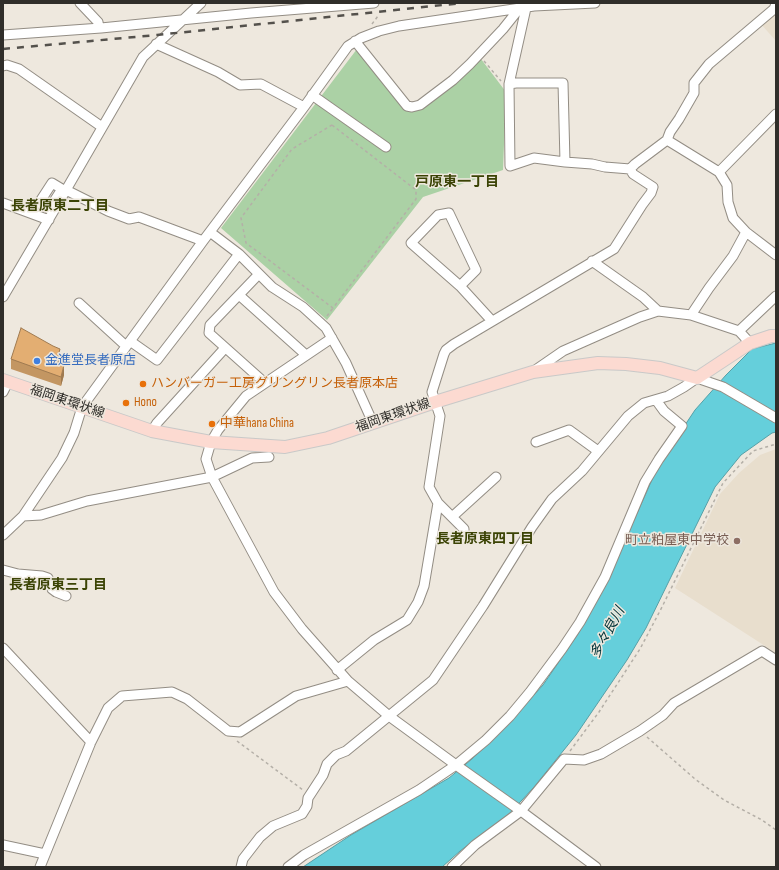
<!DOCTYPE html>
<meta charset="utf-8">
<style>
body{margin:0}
#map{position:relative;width:779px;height:870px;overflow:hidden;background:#eee8de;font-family:"Sofia Sans Condensed",sans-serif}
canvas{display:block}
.frame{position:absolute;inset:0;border:4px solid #302e2a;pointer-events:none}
</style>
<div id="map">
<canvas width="779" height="870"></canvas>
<div class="frame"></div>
</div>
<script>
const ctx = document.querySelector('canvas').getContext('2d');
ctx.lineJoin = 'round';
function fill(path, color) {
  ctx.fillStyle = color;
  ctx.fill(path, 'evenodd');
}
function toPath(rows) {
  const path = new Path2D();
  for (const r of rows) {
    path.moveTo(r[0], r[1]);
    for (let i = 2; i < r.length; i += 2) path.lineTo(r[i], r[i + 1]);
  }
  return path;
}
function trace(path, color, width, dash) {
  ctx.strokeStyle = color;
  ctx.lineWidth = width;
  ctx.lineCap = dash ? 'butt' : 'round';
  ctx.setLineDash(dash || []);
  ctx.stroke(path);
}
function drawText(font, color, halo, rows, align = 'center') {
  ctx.font = font + ' "Sofia Sans Condensed","Noto Sans JP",sans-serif';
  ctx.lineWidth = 3;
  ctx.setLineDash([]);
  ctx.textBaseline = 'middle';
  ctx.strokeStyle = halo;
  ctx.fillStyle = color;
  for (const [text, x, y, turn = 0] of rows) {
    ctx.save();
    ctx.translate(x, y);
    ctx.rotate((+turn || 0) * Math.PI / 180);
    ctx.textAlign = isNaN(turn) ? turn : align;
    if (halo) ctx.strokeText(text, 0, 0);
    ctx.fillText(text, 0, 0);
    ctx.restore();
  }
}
fill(toPath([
 [776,11,776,41,760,23],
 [776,449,776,653,675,588,720,494,739,473,760,455]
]), '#e8decd');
fill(toPath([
 [357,49,400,103,408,111,420,108,481,59,506,92,503,170,423,197,327,320,221,228]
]), '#abd1a5');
const water = toPath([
 [776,343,776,432,772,433,741,455,715,487,646,628,627,660,576,735,534,787,509,814,460,851,442,867,303,867,351,835,449,778,472,759,505,727,543,685,578,634,606,583,659,464,695,410,726,375,752,349,776,343]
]);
fill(water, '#65cfdb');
trace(water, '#559fa6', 1);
const minor = toPath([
 [80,3,98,22,99,28],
 [526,8,509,84,510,166,534,158,565,162,592,164,605,167,630,169],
 [3,35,101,28,251,13,374,3],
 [355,41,407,106,412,107,420,105,453,80,470,64,503,29,519,9],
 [156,44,218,72,240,85,261,84,304,107],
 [3,66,7,65,19,69,102,127],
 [509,84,516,83,563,83,565,162],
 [312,95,386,147],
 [667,140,719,172,727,185,728,202,733,218,746,232,776,255],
 [719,172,776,114],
 [52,183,62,189,49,209,39,203,52,183],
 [66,190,108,211,129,219,139,217,203,241],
 [3,203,49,220],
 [210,232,239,254,272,287,303,307,326,328,346,363,373,423],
 [592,261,643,297,658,311],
 [259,274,210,325,209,333,265,383],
 [460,286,476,270,449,213,438,215,411,243,460,286,492,321],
 [239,295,306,355],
 [3,297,66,190,143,57,201,3],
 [79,303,126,346],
 [691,315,709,288,733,256,746,232],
 [739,331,776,296],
 [332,338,246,396,218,430,211,442,206,459,212,477,274,592,302,629,348,681,389,716,456,765,521,811,596,867],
 [130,341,157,360,239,254],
 [534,371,563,351,640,317,658,311,691,315,739,331,750,343],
 [3,392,8,382],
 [152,431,157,423,225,348],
 [536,442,569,430,598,451],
 [438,503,464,529,464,535],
 [23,516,41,515,87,501,212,477,252,458,269,457],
 [452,517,496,477],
 [3,535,23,516,62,458,74,433,82,407,203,241,304,107,348,46,361,38,379,31,399,26,534,6,595,3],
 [3,570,18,574,42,576,48,578,52,589,56,592,66,596],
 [3,648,91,742],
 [337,670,374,640,407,620,418,602,424,586,438,503,429,487,440,416,432,392,444,354,446,350,454,344,614,249,642,205,651,193,653,187,633,174,630,169,635,164,667,140,670,132,679,119,694,93,694,83,709,64,774,9,776,4],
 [3,845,45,854],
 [40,867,91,742,108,708,122,696,172,692,187,699,223,727,228,731,240,732,296,696,348,681],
 [241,867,243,859,260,837,273,826,302,814,307,806,308,798,323,775,327,764,336,755,346,751,433,680,483,606,532,527,552,499,582,471,628,416,644,403,668,396,684,387,697,378,723,387,776,418],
 [288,867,304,855,419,790,456,765,486,740,510,716,530,692,562,649,580,622,605,577,645,482,659,459,682,426,664,411,656,400],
 [452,867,475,845,521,811,564,759,584,760,601,754,640,731,663,715,674,703,762,651,776,660]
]);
const major = toPath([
 [3,380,152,431,211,442,285,447,328,438,435,402,533,372,598,363,626,364,660,368,697,378,750,343,771,336,776,336]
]);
trace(minor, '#938d84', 11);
trace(major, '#c9c9c8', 14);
trace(toPath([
 [372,24,378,16],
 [484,61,501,81],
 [332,125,416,190,416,199,333,308,246,243,241,218,292,149,332,125],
 [327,316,333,308],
 [647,737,695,779,724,800,762,820,776,830],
 [237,741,303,790],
 [570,751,599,712,640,649,662,607,723,483,753,451,776,444]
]), '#b4afa7', 1.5, [3, 3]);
trace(minor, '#fff', 9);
trace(major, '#fcdad1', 12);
trace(toPath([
 [3,49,157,35,462,3]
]), '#54514c', 2.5, [7, 7]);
fill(toPath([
 [11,359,60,359,59,365,64,375,61,386,11,369]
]), '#c39662');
fill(toPath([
 [60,349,60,359,56,374,56,364],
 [64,365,64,375,61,386,61,377]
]), '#9f7a50');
const building = toPath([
 [21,328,53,346,60,349,56,364,64,365,61,377,11,359,21,328]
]);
fill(building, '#e3ae72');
trace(building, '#9f7a50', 1);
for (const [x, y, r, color] of [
 [37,361,4,"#3f7fe0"],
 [143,384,4,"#e8710a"],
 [126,403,4,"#e8710a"],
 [212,424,4,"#e8710a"],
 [737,541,4,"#8d6e63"]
]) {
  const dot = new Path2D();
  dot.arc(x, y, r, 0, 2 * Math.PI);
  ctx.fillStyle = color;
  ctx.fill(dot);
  trace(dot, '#eee8de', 1.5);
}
drawText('13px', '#366cbe', '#eee8de', [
 ["金進堂長者原店",45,361]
], 'left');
drawText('13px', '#c56008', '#eee8de', [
 ["ハンバーガー工房グリングリン長者原本店",151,384],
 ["Hono",134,403],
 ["中華hana China",220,424]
], 'left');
drawText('13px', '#302e2a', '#eee8de', [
 ["福岡東環状線",67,402,19],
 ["福岡東環状線",393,416,-19]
]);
drawText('13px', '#785e54', '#eee8de', [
 ["町立粕屋東中学校",729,541]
], 'right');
drawText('bold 14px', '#3b4305', '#eee8de', [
 ["戸原東一丁目",457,182],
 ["長者原東二丁目",60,206],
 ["長者原東四丁目",485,539],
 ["長者原東三丁目",58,585]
]);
drawText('italic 14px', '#003338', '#eee8de', [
 ["多々良川",608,633,-61]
]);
</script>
